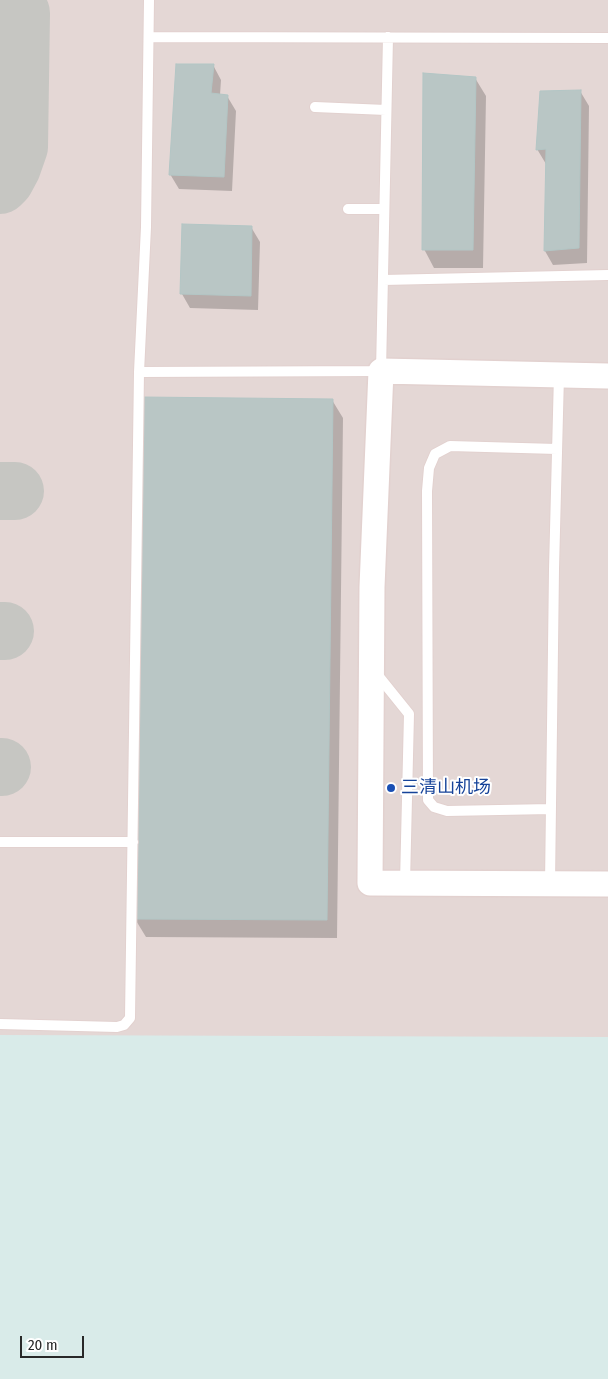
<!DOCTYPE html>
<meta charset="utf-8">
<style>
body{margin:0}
#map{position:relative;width:608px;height:1379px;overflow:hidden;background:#d9ebe9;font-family:"Fira Sans Condensed",sans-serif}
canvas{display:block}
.scale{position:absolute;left:20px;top:1336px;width:64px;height:22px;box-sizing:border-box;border:2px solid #282828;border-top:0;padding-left:6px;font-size:15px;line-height:18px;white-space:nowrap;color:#282828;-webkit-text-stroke:4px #fff;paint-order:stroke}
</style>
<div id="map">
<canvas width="608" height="1379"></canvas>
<div class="scale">20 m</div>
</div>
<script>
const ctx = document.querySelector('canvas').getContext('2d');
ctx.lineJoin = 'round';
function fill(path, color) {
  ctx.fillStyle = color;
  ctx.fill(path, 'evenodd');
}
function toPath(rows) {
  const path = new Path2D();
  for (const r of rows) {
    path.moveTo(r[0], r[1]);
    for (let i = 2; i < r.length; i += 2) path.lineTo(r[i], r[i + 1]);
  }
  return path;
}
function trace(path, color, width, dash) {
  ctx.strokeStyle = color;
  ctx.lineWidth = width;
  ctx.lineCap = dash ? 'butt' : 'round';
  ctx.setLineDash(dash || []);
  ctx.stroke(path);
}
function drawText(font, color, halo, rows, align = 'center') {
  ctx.font = font + ' "Fira Sans Condensed","Noto Sans SC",sans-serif';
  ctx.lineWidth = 4;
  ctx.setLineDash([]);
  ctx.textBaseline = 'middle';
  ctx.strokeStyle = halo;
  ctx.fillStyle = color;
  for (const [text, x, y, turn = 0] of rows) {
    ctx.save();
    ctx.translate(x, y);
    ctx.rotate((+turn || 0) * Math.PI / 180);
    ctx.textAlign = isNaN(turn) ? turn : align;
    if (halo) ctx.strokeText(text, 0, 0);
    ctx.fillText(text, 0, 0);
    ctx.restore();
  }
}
fill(toPath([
 [0,0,608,0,608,1037,0,1035]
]), '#e4d7d5');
fill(toPath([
 [213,65,221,80,220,95,227,96,236,111,232,191,179,189,170,174],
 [475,78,486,96,483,268,434,268,424,249],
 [580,91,589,106,587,263,553,265,545,251,547,164,546,164,537,149],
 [251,227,260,242,258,310,190,308,182,294],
 [332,400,343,418,337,938,146,937,135,919]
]), '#0003');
trace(toPath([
 [0,185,5,180,12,167,19,147,21,13],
 [0,491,15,491],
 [0,631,5,631],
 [0,767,2,767]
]), '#c6c6c2', 58);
const building = toPath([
 [176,64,214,64,211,93,228,95,224,177,169,175,176,64],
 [423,73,476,77,473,250,422,250,423,73],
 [581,90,579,248,544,251,546,149,536,150,540,91,581,90],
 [182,224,252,226,251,296,180,294,182,224],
 [140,397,333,399,327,920,134,919,140,397]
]);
fill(building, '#b9c6c5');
trace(building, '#b3c6c5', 1);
const service = toPath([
 [149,37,608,38],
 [315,107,386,110],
 [348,209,384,209],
 [383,280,608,275],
 [139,372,381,371,388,37],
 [376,673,409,714,405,883],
 [551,809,447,811,434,807,428,800,427,491,429,468,435,454,450,446,557,449],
 [0,842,133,842],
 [550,884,554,569,559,375],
 [0,1024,117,1027,124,1025,130,1018,139,372,146,227,149,0]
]);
const tertiary = toPath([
 [608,376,381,371,372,587,370,883,608,884]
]);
trace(service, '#e2d1cf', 12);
trace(tertiary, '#e2d1cf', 28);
trace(service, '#fff', 10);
trace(tertiary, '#fff', 25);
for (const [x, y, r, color] of [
 [391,788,5,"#1a4fb4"]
]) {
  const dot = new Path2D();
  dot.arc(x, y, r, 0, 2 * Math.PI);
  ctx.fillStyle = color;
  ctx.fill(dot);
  trace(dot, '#fff', 2);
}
drawText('18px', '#164399', '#fff', [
 ["三清山机场",401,788]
], 'left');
</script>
